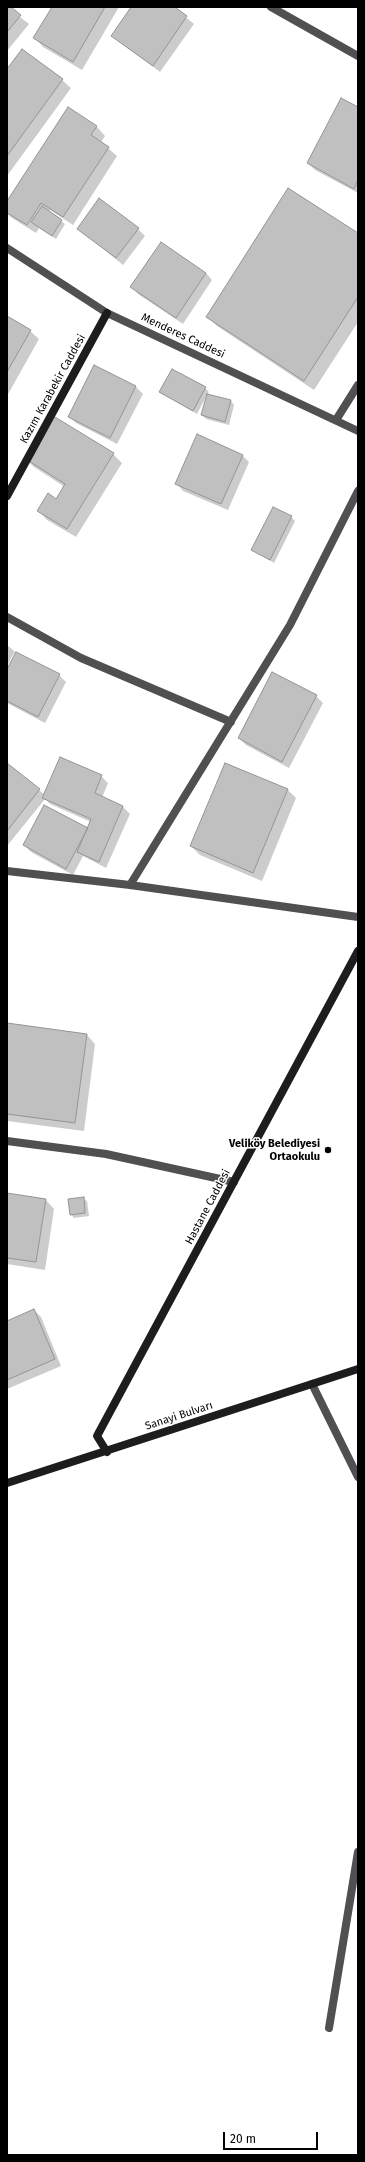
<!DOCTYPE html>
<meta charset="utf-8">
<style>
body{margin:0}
#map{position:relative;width:365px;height:2162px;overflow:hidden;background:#fff;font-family:"Fira Sans",sans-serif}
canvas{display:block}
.frame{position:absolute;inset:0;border:8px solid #000;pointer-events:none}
.scale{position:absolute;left:223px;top:2132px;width:95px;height:18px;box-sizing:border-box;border:2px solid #000;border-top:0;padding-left:5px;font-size:12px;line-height:14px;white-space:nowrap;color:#000;-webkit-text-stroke:3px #fff;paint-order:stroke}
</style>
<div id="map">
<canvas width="365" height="2162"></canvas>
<div class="frame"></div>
<div class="scale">20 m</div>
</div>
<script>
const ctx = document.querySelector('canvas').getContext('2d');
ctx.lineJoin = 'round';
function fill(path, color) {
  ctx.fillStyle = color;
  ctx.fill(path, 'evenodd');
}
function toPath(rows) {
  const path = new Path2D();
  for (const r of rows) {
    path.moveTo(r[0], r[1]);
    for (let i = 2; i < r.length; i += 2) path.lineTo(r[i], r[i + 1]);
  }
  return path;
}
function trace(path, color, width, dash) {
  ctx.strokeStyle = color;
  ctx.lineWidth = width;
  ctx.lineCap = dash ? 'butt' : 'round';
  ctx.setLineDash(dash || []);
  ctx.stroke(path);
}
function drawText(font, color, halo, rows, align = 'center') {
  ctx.font = font + ' "Fira Sans",sans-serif';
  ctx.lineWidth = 3;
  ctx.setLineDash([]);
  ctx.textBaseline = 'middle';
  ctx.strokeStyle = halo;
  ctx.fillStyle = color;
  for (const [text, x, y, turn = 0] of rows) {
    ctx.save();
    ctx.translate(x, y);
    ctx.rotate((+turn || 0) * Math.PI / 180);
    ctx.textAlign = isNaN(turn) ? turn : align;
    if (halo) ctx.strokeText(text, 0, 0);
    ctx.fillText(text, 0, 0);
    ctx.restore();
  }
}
fill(toPath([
 [7,7,29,24,7,51],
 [53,7,119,7,82,70,43,47,35,38],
 [132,7,173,7,194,24,160,72,112,36],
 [7,71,62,80,71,88,7,176],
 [358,108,358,193,315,170,308,163],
 [68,109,97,127,105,136,101,142,117,156,73,225,50,210,49,212,65,224,56,239,39,228,36,233,12,218,7,213,7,203],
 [78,228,138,229,145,236,123,265],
 [358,235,358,322,314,390,217,326,207,316],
 [206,273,212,280,183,324,138,294,132,287],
 [7,317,30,331,39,339,7,396],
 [94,366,136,387,143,394,117,444,76,423,69,416],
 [205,388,209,392,207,395,231,401,234,405,229,425,206,419,202,415,207,395,197,414,160,392],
 [113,454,122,463,76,537,47,520,39,511,57,500,65,487,34,467,25,458],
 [242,455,249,462,228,510,183,491,177,484],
 [291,517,295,521,274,563,252,550],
 [7,645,15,652,59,675,66,682,45,723,7,703,7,671,16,654,14,653,7,666],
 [316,696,323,703,289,768,246,745,239,738],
 [7,764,45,795,101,776,108,783,102,798,123,807,130,814,106,868,83,856,73,875,31,852,24,845,87,829,91,822,50,804,45,799,7,846],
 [287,789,296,798,262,881,200,855,191,846],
 [7,1024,87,1035,95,1044,84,1131,7,1121],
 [7,1194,46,1200,54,1209,45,1270,7,1264],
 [83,1198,87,1201,89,1216,74,1218,71,1214],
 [34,1310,41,1317,61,1366,7,1389,7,1322]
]), '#0003');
const building = toPath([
 [7,7,11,7,21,15,7,32,7,7],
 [52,7,105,7,73,62,33,38,52,7],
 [131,7,175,7,187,16,153,66,111,36,131,7],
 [22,49,63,79,7,156,7,69,22,49],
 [341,98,358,107,358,180,354,189,307,163,341,98],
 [68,107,97,126,91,135,109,147,63,217,41,203,27,225,7,213,7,201,68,107],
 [288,188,358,233,358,297,304,381,206,317,288,188],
 [99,198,139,228,116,258,77,229,99,198],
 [42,206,62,220,52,236,31,222,42,206],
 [161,242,206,273,176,318,130,287,161,242],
 [7,316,31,330,7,372,7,316],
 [94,365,136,386,110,438,68,417,94,365],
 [172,369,206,387,193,411,159,392,172,369],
 [207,394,231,400,225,422,201,415,207,394],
 [50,414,114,453,67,529,37,511,48,493,56,499,65,484,24,458,50,414],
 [197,434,243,455,221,504,175,484,197,434],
 [273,507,292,516,270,560,251,550,273,507],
 [16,652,60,674,38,717,7,701,7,669,16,652],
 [272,672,317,695,282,762,238,738,272,672],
 [60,757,102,775,95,793,123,806,99,862,77,852,91,819,42,798,60,757],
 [7,763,40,789,7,831,7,763],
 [225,763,288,789,253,873,190,846,225,763],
 [44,805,88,828,66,869,23,845,44,805],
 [7,1023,87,1034,75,1123,7,1114,7,1023],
 [7,1193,46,1199,36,1262,7,1258,7,1193],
 [84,1197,85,1213,70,1215,68,1199,84,1197],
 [34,1309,55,1359,7,1380,7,1321,34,1309]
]);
fill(building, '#c0c0c0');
trace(building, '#949494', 1);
trace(toPath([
 [312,1384,358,1477],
 [329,2028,358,1852]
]), '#505050', 8);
trace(toPath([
 [271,7,358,56],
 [7,248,107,313,358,431],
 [336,420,358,385],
 [7,617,81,658,231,722],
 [7,871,130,885,358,917],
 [130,885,290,625,358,491],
 [7,1141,106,1154,234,1182]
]), '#505050', 8);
trace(toPath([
 [7,496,107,313],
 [107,1452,97,1436,358,951],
 [7,1483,358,1369]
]), '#1d1d1d', 8);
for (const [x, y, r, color] of [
 [328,1150,4,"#000"]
]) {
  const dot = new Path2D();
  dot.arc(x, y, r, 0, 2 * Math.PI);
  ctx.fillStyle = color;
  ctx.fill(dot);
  trace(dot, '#fff', 1.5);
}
drawText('11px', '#000', '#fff', [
 ["Menderes Caddesi",183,336,25],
 ["Kazım Karabekir Caddesi",53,389,-61],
 ["Hastane Caddesi",208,1207,-62],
 ["Sanayi Bulvarı",179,1416,-18]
]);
drawText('bold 11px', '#000', '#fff', [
 ["Veliköy Belediyesi",320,1144],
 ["Ortaokulu",320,1157]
], 'right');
</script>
